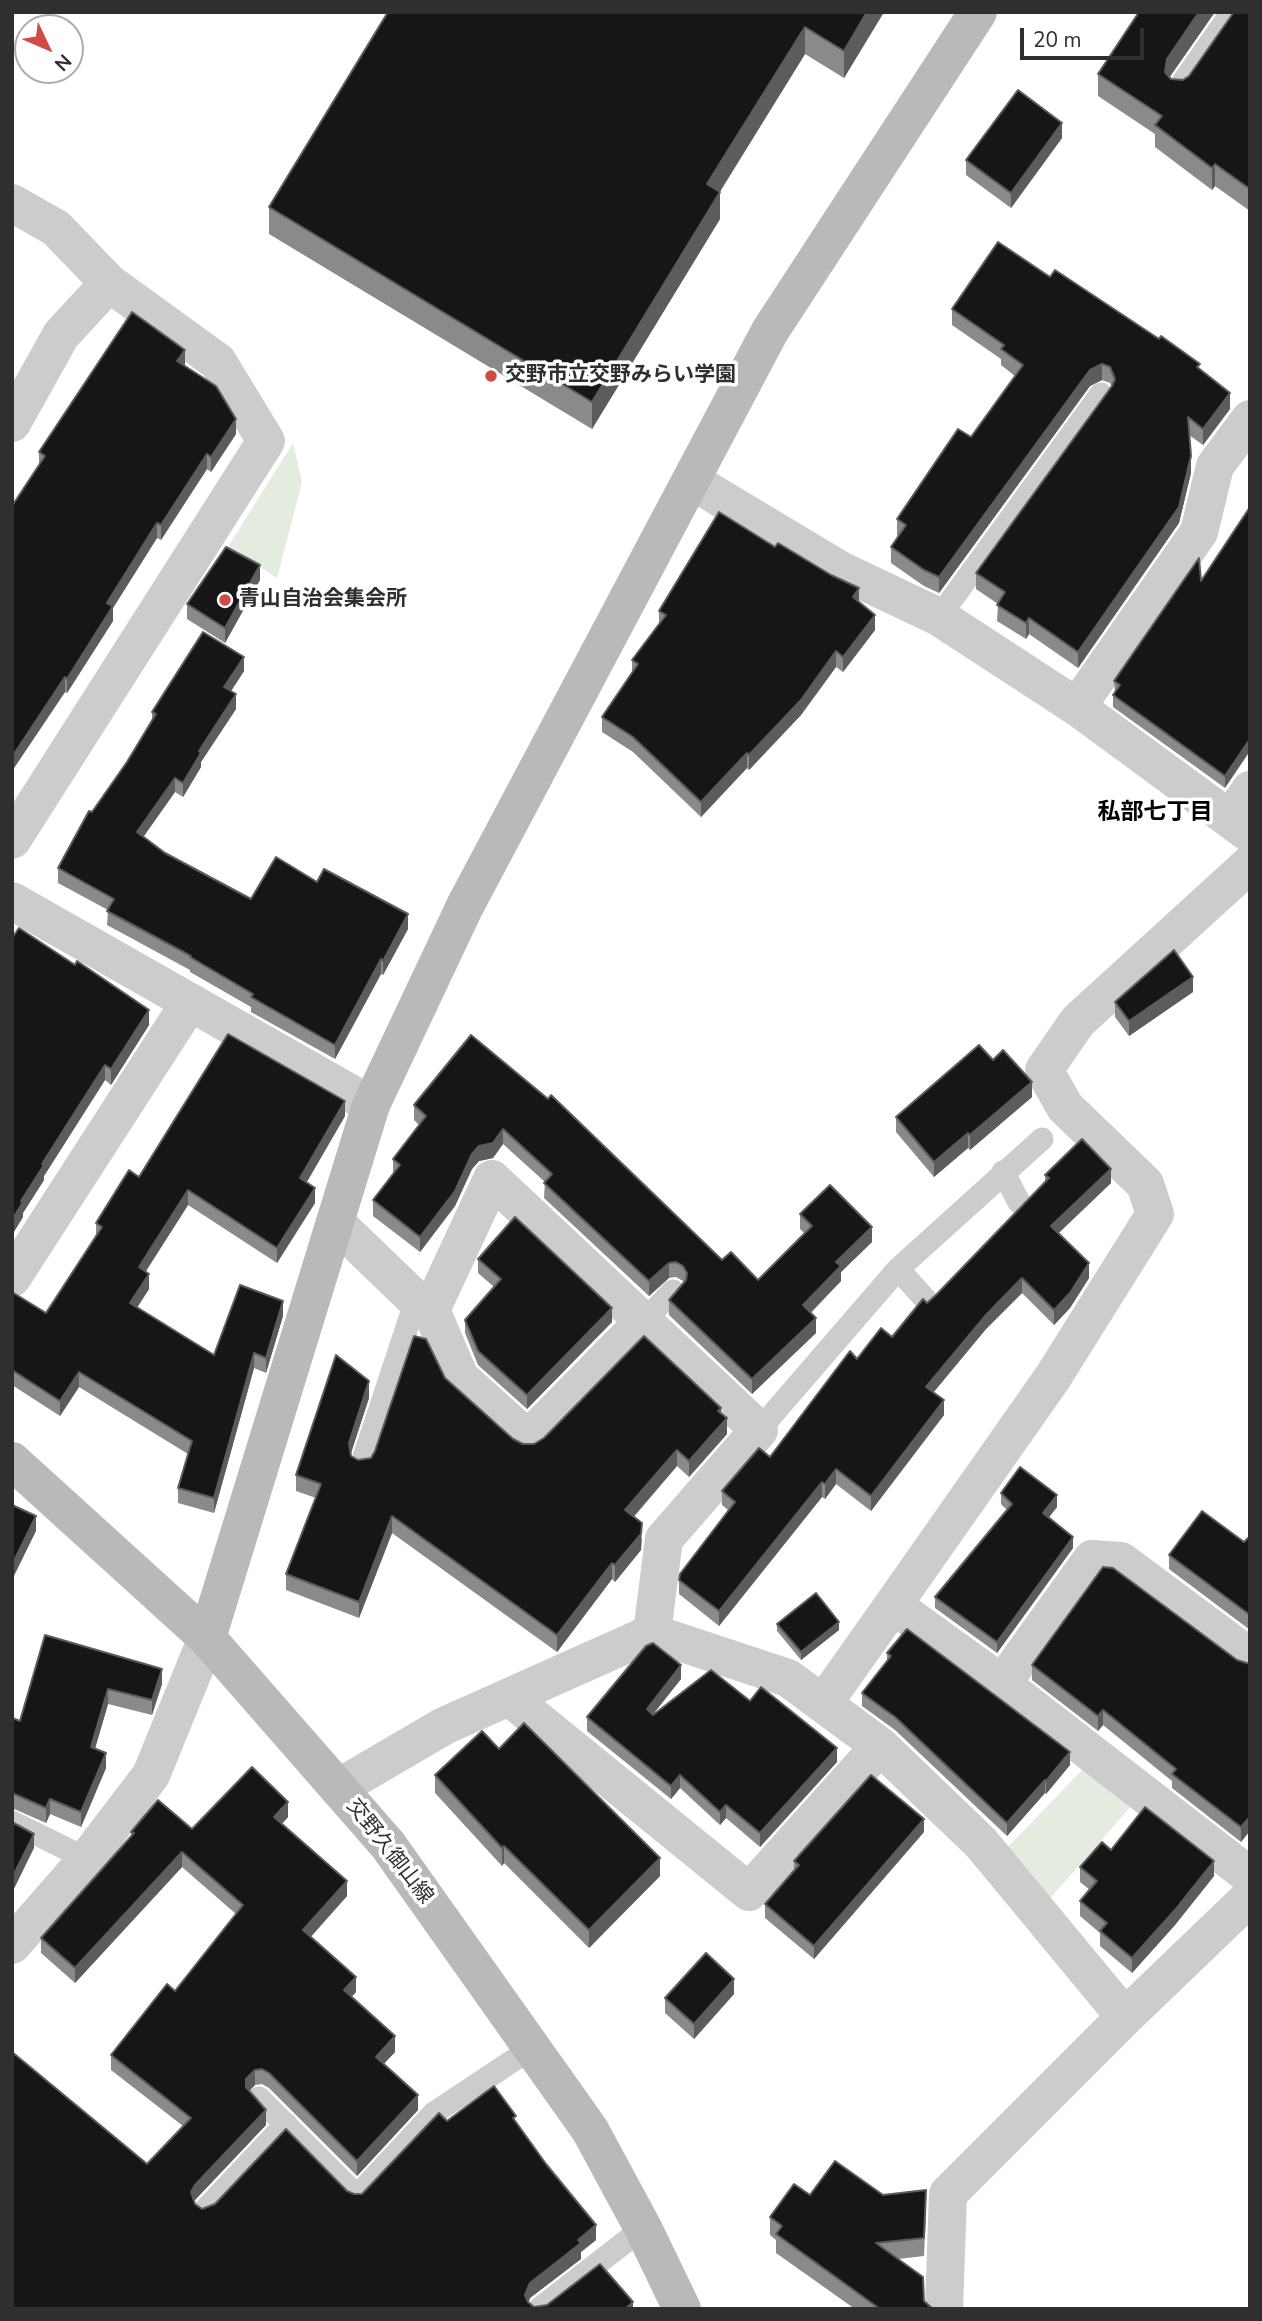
<!DOCTYPE html>
<meta charset="utf-8">
<style>
body{margin:0}
#map{position:relative;width:1262px;height:2321px;overflow:hidden;background:#fff;font-family:"Nunito Sans",sans-serif}
canvas{display:block}
.frame{position:absolute;inset:0;border:14px solid #2f2f2f;pointer-events:none}
.north{position:absolute;left:14px;top:14px;width:70px;height:70px;box-sizing:border-box;background:#fff;border:2px solid #acacac;border-radius:50%;rotate:134deg;font-size:19px;font-weight:700;line-height:28px;text-align:center;color:#2f2f2f}
.north::after{content:'';display:block;margin:auto;width:24px;height:32px;background:#d14a46;clip-path:polygon(50% 0,100% 100%,50% 72%,0 100%)}
.scale{position:absolute;left:1020px;top:28px;width:124px;height:32px;box-sizing:border-box;border:4px solid #2f2f2f;border-top:0;padding-left:9px;font-size:21px;line-height:24px;white-space:nowrap;color:#2f2f2f;-webkit-text-stroke:5px #fff;paint-order:stroke}
</style>
<div id="map">
<canvas width="1262" height="2321"></canvas>
<div class="frame"></div>
<div class="north">N</div>
<div class="scale">20 m</div>
</div>
<script>
const ctx = document.querySelector('canvas').getContext('2d');
ctx.lineJoin = 'round';
function fill(path, color) {
  ctx.fillStyle = color;
  ctx.fill(path, 'evenodd');
}
function toPath(rows) {
  const path = new Path2D();
  for (const r of rows) {
    path.moveTo(r[0], r[1]);
    for (let i = 2; i < r.length; i += 2) path.lineTo(r[i], r[i + 1]);
  }
  return path;
}
function trace(path, color, width, dash) {
  ctx.strokeStyle = color;
  ctx.lineWidth = width;
  ctx.lineCap = dash ? 'butt' : 'round';
  ctx.setLineDash(dash || []);
  ctx.stroke(path);
}
function drawText(font, color, halo, rows, align = 'center') {
  ctx.font = font + ' "Nunito Sans","Noto Sans JP",sans-serif';
  ctx.lineWidth = 7;
  ctx.setLineDash([]);
  ctx.textBaseline = 'middle';
  ctx.strokeStyle = halo;
  ctx.fillStyle = color;
  for (const [text, x, y, turn = 0] of rows) {
    ctx.save();
    ctx.translate(x, y);
    ctx.rotate((+turn || 0) * Math.PI / 180);
    ctx.textAlign = isNaN(turn) ? turn : align;
    if (halo) ctx.strokeText(text, 0, 0);
    ctx.fillText(text, 0, 0);
    ctx.restore();
  }
}
fill(toPath([
 [293,443,302,482,277,578,228,547],
 [1085,1767,1133,1804,1047,1902,1005,1850]
]), '#e4ebdf');
trace(toPath([
 [1178,89,1232,12],
 [939,617,1101,394],
 [1003,1172,1019,1202],
 [898,1269,926,1300],
 [644,1321,673,1291],
 [759,1430,898,1269,1042,1139],
 [362,1463,416,1300],
 [12,1822,87,1859],
 [259,2098,357,2196,434,2113,532,2048],
 [205,2210,286,2124],
 [539,2309,643,2228]
]), '#ccc', 23);
trace(toPath([
 [12,203,56,228,109,283,218,362,266,441,12,840],
 [12,423,61,335,109,283],
 [692,481,842,571,939,617,1077,707,1250,834],
 [1077,707,1199,532,1215,466,1250,419],
 [1230,819,1250,790],
 [12,901,371,1105],
 [335,1222,416,1300,431,1310,460,1378,528,1439,644,1321],
 [12,1278,190,1002],
 [431,1310,492,1179,759,1430,664,1539,652,1633],
 [893,1605,1053,1377,1155,1214,1145,1184,1065,1107,1044,1070,1078,1021,1250,864],
 [1002,1684,1250,1876],
 [509,1697,749,1892,880,1746],
 [823,1704,893,1605,1002,1684,1092,1559,1121,1561,1250,1657],
 [338,1788,444,1726,652,1633,788,1678,880,1746,981,1843,1125,2017,1250,1897],
 [12,1945,87,1859,151,1775,207,1638],
 [944,2309,948,2194,1125,2017]
]), '#ccc', 38);
trace(toPath([
 [12,1461,207,1638,388,1845,590,2130,643,2228,682,2309],
 [207,1638,371,1105,465,906,770,331,978,12]
]), '#b9b9b9', 38);
fill(toPath([
 [388,12,884,12,844,78,805,54,720,192,720,219,592,429,269,234,269,207],
 [1137,12,1215,12,1169,77,1171,79,1183,80,1189,76,1250,12,1250,211,1215,186,1212,190,1155,147,1155,134,1098,96,1098,74,1137,16],
 [1062,138,1011,208,966,175,966,160],
 [1050,277,1200,369,1230,409,1203,445,1189,435,1191,473,1179,523,1078,668,1029,634,1026,639,997,621,998,604,976,589,976,573,1112,387,1110,383,1102,380,1090,386,939,593,924,586,891,563,891,547,898,536,897,535,897,519,971,437,1015,376,1001,365,1001,359,952,325,952,309],
 [185,365,236,434,211,472,207,469,161,540,157,538,113,608,113,621,67,693,65,692,12,771,12,506,39,465,39,452],
 [1250,507,1225,788,1113,707,1113,695,1115,693,1114,681,1201,581],
 [260,580,225,643,187,619,187,604],
 [859,602,875,630,843,672,836,667,801,715,749,770,747,768,701,817,633,752,602,732,602,717,632,673,632,660,659,623,659,611],
 [244,671,231,691,236,709,201,762,201,767,183,797,175,792,143,837,165,853,251,899,317,882,408,929,383,975,381,974,335,1059,251,1012,251,1007,190,972,190,970,107,925,108,910,58,883,58,868,92,812,127,762,152,720,152,712],
 [12,938,149,1025,111,1085,105,1080,44,1176,44,1180,23,1213,23,1217,12,1235],
 [1193,992,1129,1036,1115,1017,1115,1002],
 [471,1035,722,1260,758,1280,804,1233,800,1229,800,1214,872,1242,841,1272,841,1281,811,1313,816,1333,752,1394,669,1315,669,1300,684,1283,683,1281,676,1277,669,1278,649,1296,544,1198,545,1182,503,1144,493,1158,479,1161,472,1169,455,1206,420,1252,373,1216,373,1200,393,1174,393,1159,419,1125,414,1120,414,1105],
 [993,1060,1032,1097,970,1150,968,1148,934,1177,896,1132,896,1117],
 [345,1116,306,1183,315,1203,277,1263,188,1205,146,1271,149,1289,137,1308,214,1355,283,1316,266,1373,254,1368,214,1513,178,1503,178,1488,188,1454,79,1387,60,1416,12,1385,12,1292,46,1313,96,1237,96,1223,139,1177],
 [1045,1175,1111,1183,1059,1233,1089,1278,1070,1308,1054,1325,1022,1293,986,1329,934,1392,944,1415,871,1511,836,1484,825,1499,822,1497,719,1626,679,1594,679,1580,728,1510,722,1505,722,1491,770,1457,857,1359,892,1337,936,1295,1045,1182],
 [478,1259,612,1322,527,1409,478,1365,465,1333,465,1320,494,1287,478,1273],
 [445,1378,513,1439,523,1444,534,1444,721,1413,727,1434,689,1477,677,1466,634,1517,642,1540,641,1550,615,1582,612,1579,557,1652,392,1533,359,1618,286,1590,286,1574,316,1498,296,1491,296,1475,369,1398,351,1453,351,1456,358,1460,371,1458],
 [1001,1493,1057,1507,1048,1518,1073,1548,997,1653,935,1608,935,1597,1007,1510,1001,1504],
 [1250,1536,1250,1630,1169,1569,1169,1555,1244,1542],
 [777,1624,839,1630,801,1660,777,1631],
 [45,1635,162,1684,152,1715,108,1704,95,1749,106,1768,81,1827,50,1814,46,1823,12,1808,12,1718,20,1721],
 [887,1653,1070,1765,1046,1794,1045,1793,1007,1836,895,1730,862,1706,862,1693,887,1661],
 [1237,1660,1250,1664,1250,1833,1249,1832,1241,1842,1172,1788,1172,1781,1103,1725,1098,1731,1032,1680,1032,1665],
 [681,1679,653,1714,750,1701,837,1762,760,1847,726,1818,720,1825,680,1788,671,1799,587,1731,587,1717],
 [499,1749,660,1876,589,1948,504,1863,502,1866,435,1793,435,1775],
 [288,1817,282,1824,347,1896,311,1937,356,1992,351,1997,395,2052,384,2064,418,2110,357,2176,269,2088,262,2084,255,2085,249,2091,266,2125,195,2200,195,2204,202,2209,347,2191,354,2194,362,2194,447,2121,516,2123,596,2240,581,2252,581,2259,530,2298,528,2302,534,2307,633,2309,12,2309,183,2126,111,2070,111,2055,175,1991,236,1914,182,1867,75,1983,41,1953,41,1938,131,1837,131,1832,192,1829],
 [924,1832,814,1959,765,1918,765,1904,794,1871,794,1861],
 [1111,1850,1214,1876,1175,1925,1132,1973,1100,1946,1100,1933,1080,1916,1080,1901,1090,1890,1080,1882,1080,1867],
 [734,1994,694,2039,665,2013,665,1998],
 [883,2195,926,2208,924,2256,898,2259,924,2301,933,2309,855,2309,776,2253,776,2240,770,2235,770,2217]
]), '#8a8a8a');
fill(toPath([
 [867,12,884,12,844,78,844,51],
 [1199,12,1215,12,1167,81,1165,72,1167,59],
 [805,27,805,54,707,212,707,184],
 [1062,123,1062,138,1011,208,1011,193],
 [1215,164,1215,186,1212,190,1212,168],
 [720,192,720,219,592,429,592,402],
 [185,350,185,365,177,376,177,361],
 [1102,364,1102,380,1090,386,939,593,939,577,1090,370],
 [1230,393,1230,409,1203,445,1203,429],
 [236,419,236,434,211,472,211,457],
 [207,454,207,469,161,540,161,525],
 [1191,456,1191,473,1179,523,1078,668,1078,652],
 [157,523,157,538,113,608,113,621,67,693,67,679,107,603],
 [260,565,260,580,225,643,225,628],
 [859,588,859,603,853,597],
 [875,615,875,630,843,672,843,657],
 [1029,618,1029,634,1026,639,1026,623],
 [836,651,836,667,801,715,749,770,749,755],
 [244,657,244,671,224,702,224,687],
 [65,677,65,692,12,771,12,757],
 [236,694,236,709,201,762,201,767,183,797,183,783,199,751],
 [1250,739,1250,751,1225,788,1225,776],
 [747,753,747,768,701,817,701,802],
 [175,778,175,792,137,846,137,832],
 [408,914,408,929,383,975,383,961],
 [381,959,381,974,335,1059,335,1045],
 [1193,977,1193,992,1129,1036,1129,1021],
 [149,1010,149,1025,111,1085,111,1069],
 [105,1065,105,1080,44,1176,44,1180,23,1213,23,1217,12,1235,12,1220,21,1201,42,1164],
 [1032,1082,1032,1097,970,1150,970,1135],
 [345,1101,345,1116,300,1194,300,1178],
 [503,1129,503,1144,493,1158,479,1161,472,1169,455,1206,420,1252,420,1237,472,1154,479,1146],
 [968,1133,968,1148,934,1177,934,1162],
 [1111,1169,1111,1183,1051,1240,1051,1226],
 [315,1188,315,1203,277,1263,277,1248],
 [188,1190,188,1205,139,1282,139,1267],
 [872,1227,872,1242,841,1272,841,1281,803,1320,803,1305,836,1262],
 [669,1263,669,1278,649,1296,649,1281],
 [1089,1263,1089,1278,1070,1308,1054,1325,1054,1310],
 [149,1274,149,1289,130,1318,130,1303],
 [1022,1278,1022,1293,986,1329,926,1401,926,1387,986,1315],
 [283,1301,283,1316,266,1373,266,1358],
 [612,1308,612,1322,527,1409,527,1395],
 [816,1318,816,1333,752,1394,752,1379],
 [254,1353,254,1368,214,1513,214,1498],
 [79,1372,79,1387,60,1416,60,1401],
 [369,1381,369,1398,349,1459,349,1443],
 [944,1400,944,1415,871,1511,871,1496],
 [721,1408,721,1424,727,1418,727,1434,689,1477,689,1461,718,1411],
 [677,1450,677,1466,625,1526,625,1510],
 [836,1469,836,1484,825,1499,825,1484],
 [822,1482,822,1497,719,1626,719,1611],
 [1057,1495,1057,1507,1043,1525,1043,1513],
 [36,1516,36,1531,12,1580,12,1565],
 [392,1516,392,1533,359,1618,359,1602],
 [642,1523,641,1550,615,1582,615,1565],
 [1073,1537,1073,1548,997,1653,997,1642],
 [612,1563,612,1579,557,1652,557,1635],
 [839,1622,839,1630,801,1660,801,1652],
 [681,1665,681,1679,647,1722,647,1709],
 [162,1669,162,1684,152,1715,152,1700],
 [108,1689,108,1704,91,1762,91,1747],
 [1103,1710,1103,1725,1098,1731,1098,1716],
 [837,1748,837,1762,760,1847,760,1833],
 [1070,1752,1070,1765,1046,1794,1046,1781],
 [106,1753,106,1768,81,1827,81,1812],
 [680,1775,680,1788,671,1799,671,1786],
 [1045,1780,1045,1793,1007,1836,1007,1823],
 [50,1799,50,1814,46,1823,46,1808],
 [288,1802,288,1817,274,1832,274,1817],
 [726,1805,726,1818,720,1825,720,1812],
 [1249,1818,1249,1832,1241,1842,1241,1827],
 [924,1819,924,1832,814,1959,814,1946],
 [34,1834,34,1848,12,1893,12,1878],
 [504,1846,504,1863,502,1866,502,1848],
 [182,1852,182,1867,75,1983,75,1968],
 [660,1858,660,1876,589,1948,589,1930],
 [1214,1861,1214,1876,1175,1925,1132,1973,1132,1958],
 [347,1881,347,1896,303,1945,303,1930],
 [356,1977,356,1992,344,2005,344,1990],
 [734,1979,734,1994,694,2039,694,2024],
 [395,2036,395,2052,376,2072,376,2057],
 [255,2070,255,2085,246,2094,246,2079],
 [418,2095,418,2110,357,2176,357,2161],
 [266,2110,266,2125,195,2200,191,2207,191,2192,195,2185],
 [596,2225,596,2240,581,2252,581,2259,530,2298,526,2309,525,2295,530,2283],
 [633,2302,633,2309,625,2309]
]), '#5c5c5c');
const building = toPath([
 [388,12,867,12,844,51,805,27,707,184,720,192,592,402,269,207,388,12],
 [1139,12,1199,12,1167,59,1165,72,1171,79,1183,80,1189,76,1234,12,1250,12,1250,189,1215,164,1212,168,1155,125,1162,116,1098,74,1139,12],
 [1018,90,1062,123,1011,193,966,160,1018,90],
 [998,242,1050,277,1055,270,1159,339,1161,336,1200,364,1197,367,1230,393,1203,429,1188,417,1191,456,1179,507,1078,652,1029,618,1026,623,997,605,1005,592,976,573,1112,386,1115,379,1110,367,1102,364,1090,370,939,577,924,570,891,547,906,525,897,519,958,429,971,437,1023,365,1001,349,1004,345,952,309,998,242],
 [132,312,185,350,177,361,216,386,236,419,211,457,207,454,161,525,157,523,107,603,113,606,67,679,65,677,12,757,12,506,45,456,39,452,132,312],
 [1250,507,1250,739,1225,776,1113,695,1120,685,1114,681,1199,558,1201,581,1250,507],
 [719,512,775,547,778,543,831,575,859,588,853,597,875,615,843,657,836,651,801,700,749,755,747,753,701,802,633,737,602,717,638,664,632,660,666,615,659,611,719,512],
 [226,547,260,565,225,628,187,604,226,547],
 [203,632,244,657,224,687,236,694,199,751,201,753,183,783,175,778,137,832,165,853,251,899,276,857,317,882,324,869,408,914,383,961,381,959,335,1045,251,997,253,994,190,957,191,956,107,911,114,899,58,868,89,811,92,812,127,762,156,714,152,712,203,632],
 [19,928,75,965,77,961,149,1010,111,1069,105,1065,42,1164,44,1165,21,1201,23,1202,12,1220,12,938,19,928],
 [1174,950,1193,977,1129,1021,1115,1002,1174,950],
 [228,1034,345,1101,300,1178,315,1188,277,1248,188,1190,139,1267,149,1274,130,1303,214,1355,240,1285,283,1301,266,1358,254,1353,214,1498,178,1488,192,1441,79,1372,60,1401,12,1370,12,1292,46,1313,102,1227,96,1223,129,1170,139,1177,228,1034],
 [471,1035,548,1099,551,1095,722,1260,731,1252,758,1280,812,1226,800,1214,830,1185,872,1227,836,1262,841,1266,803,1305,816,1318,752,1379,669,1300,686,1280,687,1273,683,1266,676,1262,669,1263,649,1281,544,1183,552,1174,503,1129,493,1143,479,1146,472,1154,455,1191,420,1237,373,1200,400,1165,393,1159,426,1116,414,1105,471,1035],
 [979,1045,993,1060,1003,1050,1032,1082,970,1135,968,1133,934,1162,896,1117,979,1045],
 [1082,1139,1111,1169,1051,1226,1089,1263,1070,1293,1054,1310,1022,1278,986,1315,926,1387,944,1400,871,1496,836,1469,825,1484,822,1482,719,1611,679,1580,680,1574,735,1502,722,1491,759,1448,770,1457,850,1351,857,1359,881,1328,892,1337,923,1299,927,1303,936,1295,1049,1178,1045,1175,1082,1139],
 [515,1217,612,1308,527,1395,478,1351,465,1320,501,1279,478,1259,515,1217],
 [414,1336,426,1339,445,1378,513,1439,523,1444,534,1444,544,1438,644,1336,721,1408,718,1411,727,1418,689,1461,677,1450,625,1510,642,1523,641,1534,615,1565,612,1563,557,1635,392,1516,359,1602,286,1574,321,1484,296,1475,336,1355,369,1381,349,1443,351,1456,358,1460,371,1458,375,1451,414,1336],
 [1020,1467,1057,1495,1043,1513,1073,1537,997,1642,935,1597,1012,1504,1001,1493,1020,1467],
 [12,1505,36,1516,12,1565,12,1505],
 [1202,1511,1244,1542,1250,1536,1250,1615,1169,1555,1202,1511],
 [1103,1567,1113,1568,1237,1660,1250,1664,1250,1819,1249,1818,1241,1827,1172,1774,1176,1769,1103,1710,1098,1716,1032,1665,1103,1567],
 [816,1593,839,1622,801,1652,777,1624,816,1593],
 [907,1629,1070,1752,1046,1781,1045,1780,1007,1823,895,1717,862,1693,891,1656,887,1653,907,1629],
 [45,1635,162,1669,152,1700,108,1689,91,1747,106,1753,81,1812,50,1799,46,1808,12,1793,12,1718,20,1721,45,1635],
 [653,1643,681,1665,647,1709,653,1715,711,1670,750,1701,761,1687,837,1748,760,1833,726,1805,720,1812,680,1775,671,1786,587,1717,646,1646,653,1643],
 [524,1723,660,1858,589,1930,504,1846,502,1848,435,1775,482,1731,499,1749,524,1723],
 [252,1767,288,1802,274,1817,347,1881,303,1930,356,1977,344,1990,395,2036,376,2057,418,2095,357,2161,269,2073,262,2069,255,2070,246,2079,246,2087,266,2110,195,2185,191,2192,195,2204,202,2209,215,2204,286,2129,347,2191,354,2194,362,2194,439,2113,447,2121,494,2086,516,2116,513,2118,546,2164,596,2225,578,2240,581,2243,530,2283,525,2295,528,2302,534,2307,547,2305,600,2264,633,2302,625,2309,12,2309,12,2052,147,2164,191,2118,111,2055,167,1984,175,1991,243,1905,182,1852,75,1968,41,1938,134,1833,131,1832,158,1800,192,1829,252,1767],
 [871,1775,924,1819,814,1946,765,1904,799,1865,794,1861,871,1775],
 [1145,1807,1214,1861,1175,1910,1132,1958,1100,1931,1107,1923,1080,1901,1097,1881,1080,1867,1102,1842,1111,1850,1145,1807],
 [12,1822,34,1834,12,1878,12,1822],
 [706,1953,734,1979,694,2024,665,1998,706,1953],
 [835,2161,883,2195,926,2190,924,2238,876,2243,923,2277,924,2301,933,2309,880,2309,776,2234,782,2226,770,2217,794,2184,810,2195,835,2161]
]);
fill(building, '#161616');
trace(building, '#5c5c5c', 2);
for (const [x, y, r, color] of [
 [491,376,7,"#d14a46"],
 [225,600,7,"#d14a46"]
]) {
  const dot = new Path2D();
  dot.arc(x, y, r, 0, 2 * Math.PI);
  ctx.fillStyle = color;
  ctx.fill(dot);
  trace(dot, '#fff', 2.5);
}
drawText('bold 21px', '#2f2f2f', '#fff', [
 ["交野市立交野みらい学園",505,376],
 ["青山自治会集会所",239,600]
], 'left');
drawText('21px', '#2f2f2f', '#fff', [
 ["交野久御山線",389,1852,52]
]);
drawText('bold 23px', '#000', '#fff', [
 ["私部七丁目",1155,813]
]);
</script>
